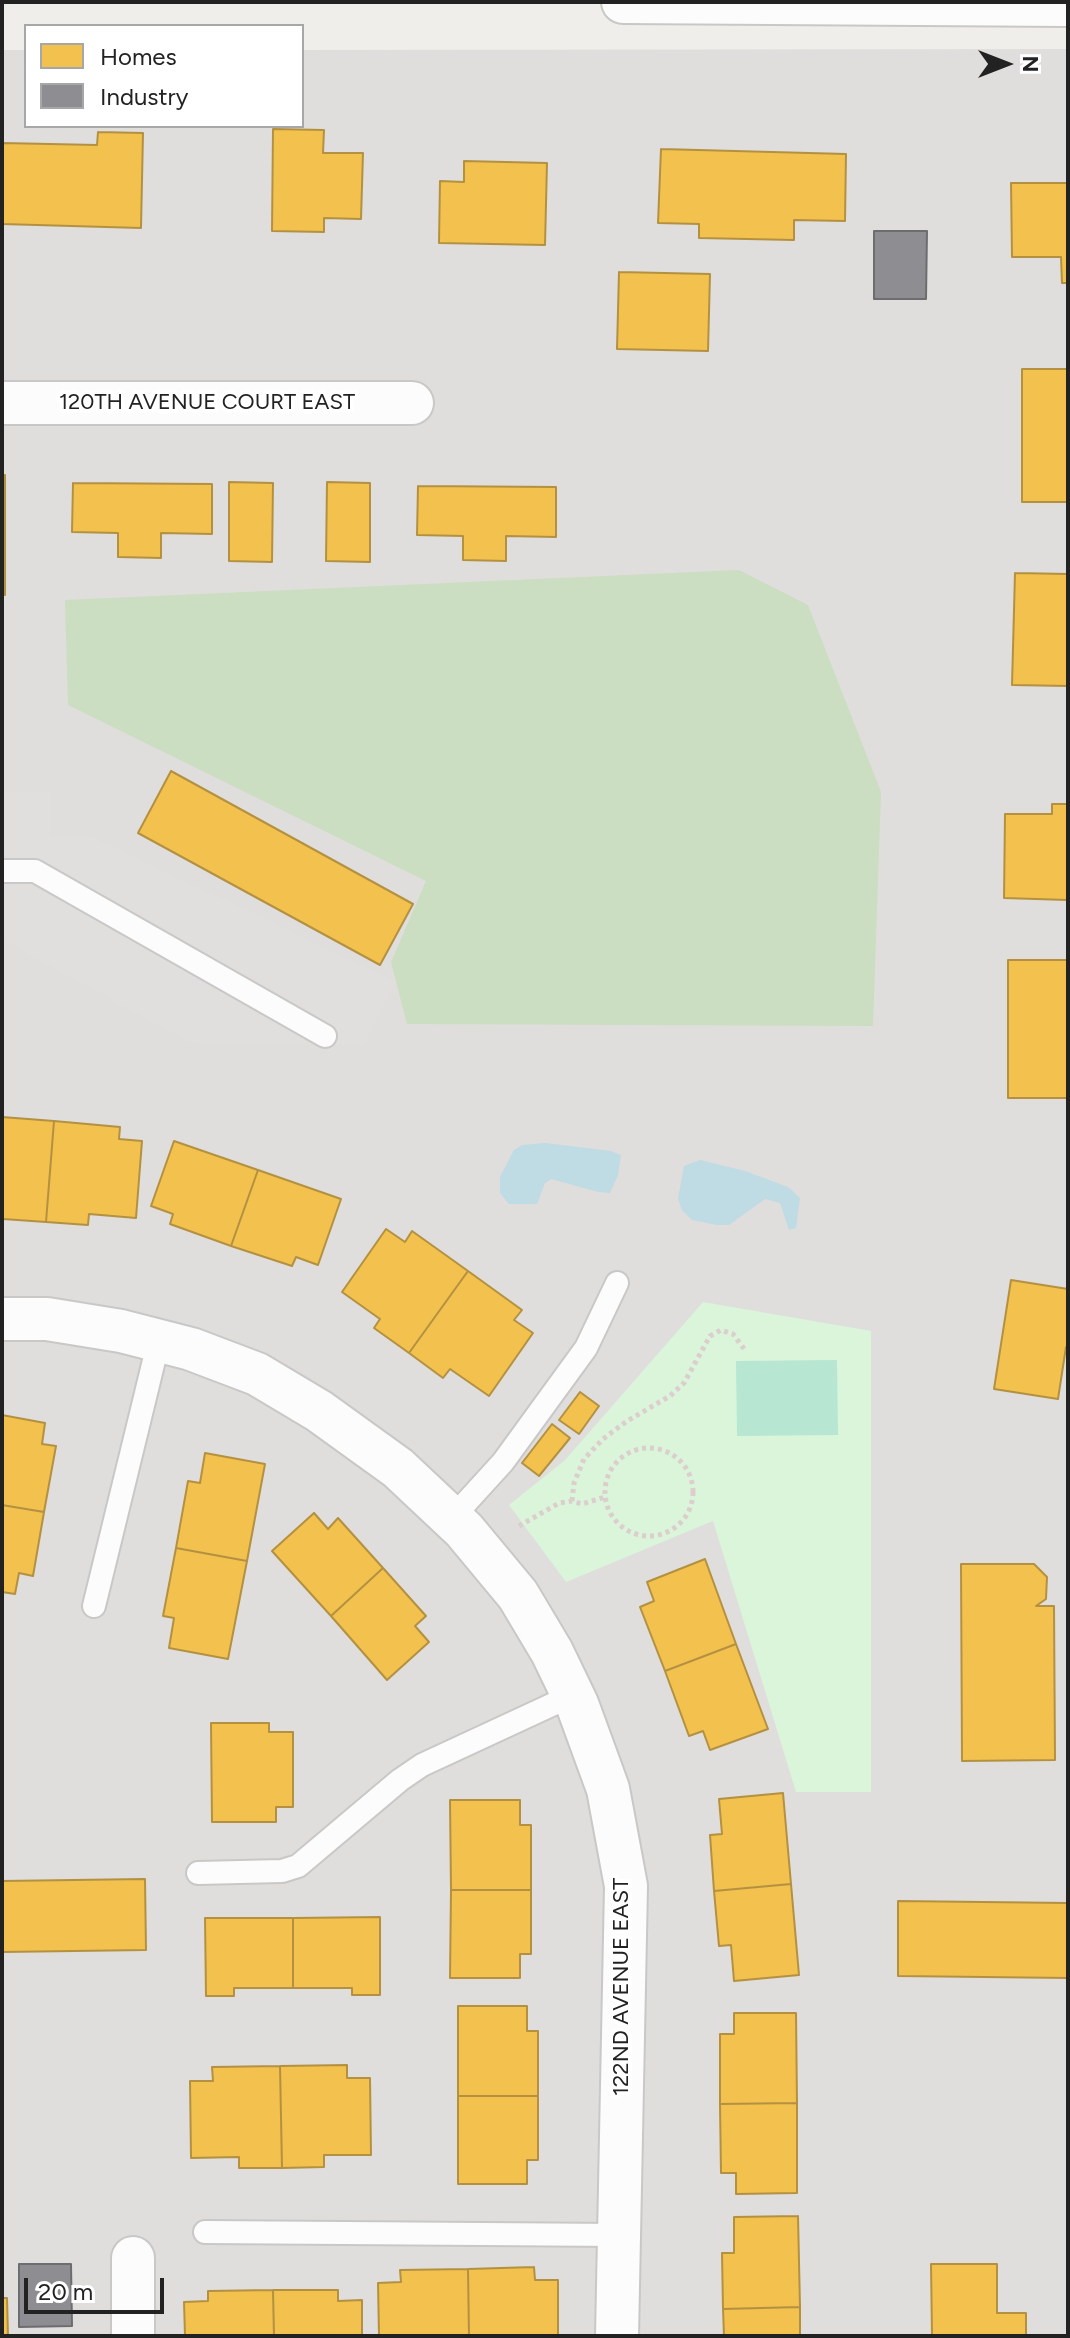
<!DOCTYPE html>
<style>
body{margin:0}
#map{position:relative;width:1070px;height:2338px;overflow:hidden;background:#f0eeeb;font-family:Figtree,sans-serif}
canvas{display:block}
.frame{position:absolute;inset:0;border:4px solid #222;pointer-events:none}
.legend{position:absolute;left:24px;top:24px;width:280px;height:104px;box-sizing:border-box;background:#fff;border:2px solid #a7a7a7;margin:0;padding:10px 14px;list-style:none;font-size:24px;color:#222}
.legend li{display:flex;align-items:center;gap:16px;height:40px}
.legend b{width:40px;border:2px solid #a7a7a7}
.north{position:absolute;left:966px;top:24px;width:80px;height:80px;-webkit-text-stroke:6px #fff;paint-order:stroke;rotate:90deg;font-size:22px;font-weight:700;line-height:32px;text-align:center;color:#222}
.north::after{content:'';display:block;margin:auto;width:28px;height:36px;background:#222;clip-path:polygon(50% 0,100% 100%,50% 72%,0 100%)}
.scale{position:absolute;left:24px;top:2278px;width:140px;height:36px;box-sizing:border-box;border:4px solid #222;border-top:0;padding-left:10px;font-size:24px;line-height:28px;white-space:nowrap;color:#222;-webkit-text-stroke:6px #fff;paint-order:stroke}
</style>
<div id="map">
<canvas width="1070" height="2338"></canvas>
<div class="frame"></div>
<ul class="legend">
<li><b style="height:22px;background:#f2c14e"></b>Homes</li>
<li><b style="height:22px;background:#8d8d92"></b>Industry</li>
</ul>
<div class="north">N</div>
<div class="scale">20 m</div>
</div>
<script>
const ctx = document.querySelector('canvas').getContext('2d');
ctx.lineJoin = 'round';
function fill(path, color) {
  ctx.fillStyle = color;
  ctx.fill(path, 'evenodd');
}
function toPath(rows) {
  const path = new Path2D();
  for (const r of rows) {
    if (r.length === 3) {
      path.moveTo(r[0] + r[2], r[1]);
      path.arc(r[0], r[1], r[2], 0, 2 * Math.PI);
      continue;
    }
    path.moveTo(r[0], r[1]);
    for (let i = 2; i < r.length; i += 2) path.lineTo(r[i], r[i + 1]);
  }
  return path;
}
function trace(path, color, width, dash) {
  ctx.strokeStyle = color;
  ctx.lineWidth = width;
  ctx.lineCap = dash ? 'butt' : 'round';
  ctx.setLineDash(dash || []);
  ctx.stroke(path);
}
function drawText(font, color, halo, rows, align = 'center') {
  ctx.font = font + ' Figtree,sans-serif';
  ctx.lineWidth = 8;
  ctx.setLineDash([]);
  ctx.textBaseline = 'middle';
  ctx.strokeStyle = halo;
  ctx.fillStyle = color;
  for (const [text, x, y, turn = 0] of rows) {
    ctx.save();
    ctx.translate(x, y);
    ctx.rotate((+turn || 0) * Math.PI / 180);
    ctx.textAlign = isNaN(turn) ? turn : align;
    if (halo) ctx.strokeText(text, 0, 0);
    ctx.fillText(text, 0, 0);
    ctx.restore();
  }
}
fill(toPath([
 [1068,49,1068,2336,2,2336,2,50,26,50,26,126,302,126,302,50]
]), '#dfdedc');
fill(toPath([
 [739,570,808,605,881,792,873,1026,407,1024,391,962,426,881,68,705,65,600]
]), '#cbdec1');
fill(toPath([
 [703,1302,871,1331,871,1792,796,1792,713,1521,566,1582,509,1505,565,1460]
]), '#daf5da');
fill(toPath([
 [837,1360,838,1435,737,1436,736,1361]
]), '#b7e6d2');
fill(toPath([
 [2,791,50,791,50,837,92,837,395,981,365,1045,191,1043,8,943,2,943]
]), '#e0dfde');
fill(toPath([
 [545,1143,611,1151,621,1155,618,1175,610,1193,598,1192,551,1179,545,1183,537,1204,509,1204,500,1193,500,1177,514,1150,522,1145],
 [700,1160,745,1171,788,1187,800,1198,796,1228,789,1230,780,1203,765,1199,729,1225,717,1225,692,1220,682,1210,678,1199,684,1166]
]), '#bfdbe3');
const homes = toPath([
 [273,129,324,130,323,153,363,153,361,219,324,218,324,232,272,231,273,129],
 [98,132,143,133,141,228,2,224,2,143,97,145,98,132],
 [661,149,846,154,845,221,794,220,794,240,699,238,699,224,658,223,661,149],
 [464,161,547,163,545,245,439,243,440,181,464,182,464,161],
 [1011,183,1068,183,1068,283,1062,283,1061,257,1012,257,1011,183],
 [619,272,710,274,708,351,617,349,619,272],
 [1022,369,1068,369,1068,502,1022,502,1022,369],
 [2,475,5,475,5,595,2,595,2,475],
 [229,482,273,483,272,562,229,561,229,482],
 [327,482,370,483,370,562,326,561,327,482],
 [73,483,212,484,212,534,161,533,161,558,118,557,118,533,72,532,73,483],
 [418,486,556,487,556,537,506,536,506,561,463,560,463,536,417,535,418,486],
 [1015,573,1068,574,1068,686,1012,685,1015,573],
 [171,771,413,904,380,965,138,833,171,771],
 [1052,804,1068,804,1067,900,1004,898,1005,814,1052,814,1052,804],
 [1008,960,1068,960,1068,1098,1008,1098,1008,960],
 [2,1117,54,1121,46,1222,3,1219,2,1117],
 [54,1121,120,1127,119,1139,142,1141,136,1218,89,1214,88,1225,46,1222,54,1121],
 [174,1141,258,1170,231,1246,170,1224,173,1214,151,1206,174,1141],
 [258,1170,341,1199,318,1265,296,1257,292,1266,231,1246,258,1170],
 [386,1229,405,1242,412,1231,468,1271,409,1353,374,1328,380,1319,342,1292,386,1229],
 [468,1271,522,1310,514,1320,533,1333,489,1396,450,1369,443,1378,409,1353,468,1271],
 [1011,1280,1068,1289,1068,1347,1066,1347,1058,1399,994,1389,1011,1280],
 [580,1392,599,1406,579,1434,559,1420,580,1392],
 [2,1415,45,1423,42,1444,56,1446,44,1512,2,1505,2,1415],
 [552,1424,570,1438,539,1476,522,1463,552,1424],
 [205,1453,265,1464,247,1561,176,1548,188,1481,200,1483,205,1453],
 [2,1505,44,1512,33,1576,19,1573,15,1594,2,1592,2,1505],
 [314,1513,328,1529,338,1518,383,1568,331,1616,272,1551,314,1513],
 [176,1548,247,1561,228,1659,169,1648,174,1618,163,1616,176,1548],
 [705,1559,736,1644,665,1671,640,1607,654,1601,647,1582,705,1559],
 [961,1564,1034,1564,1047,1577,1046,1599,1036,1606,1054,1606,1055,1760,962,1761,961,1564],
 [383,1568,426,1616,415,1626,429,1642,387,1680,331,1616,383,1568],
 [736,1644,768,1729,710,1750,703,1731,689,1736,665,1671,736,1644],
 [211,1723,269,1723,269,1732,293,1732,293,1807,276,1807,276,1822,212,1822,211,1723],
 [783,1793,791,1884,714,1891,710,1835,722,1834,719,1799,783,1793],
 [450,1800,520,1800,520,1825,531,1825,531,1890,451,1890,450,1800],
 [145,1879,146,1950,2,1952,2,1881,145,1879],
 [791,1884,799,1975,734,1981,731,1945,719,1946,714,1891,791,1884],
 [451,1890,531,1890,531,1954,520,1954,520,1978,450,1978,451,1890],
 [898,1901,1068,1903,1068,1978,898,1976,898,1901],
 [380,1917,380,1995,352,1995,352,1988,293,1988,293,1918,380,1917],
 [205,1918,293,1918,293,1988,234,1988,234,1996,206,1996,205,1918],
 [458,2006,527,2006,527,2031,538,2031,538,2096,458,2096,458,2006],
 [734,2013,796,2013,797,2103,720,2104,720,2034,734,2034,734,2013],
 [347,2065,347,2078,370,2078,371,2155,324,2155,324,2167,282,2168,280,2066,347,2065],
 [280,2066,282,2168,239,2168,239,2157,191,2158,190,2081,213,2081,212,2067,280,2066],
 [458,2096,538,2096,538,2160,527,2160,527,2184,458,2184,458,2096],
 [797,2103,797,2193,736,2194,736,2173,721,2173,720,2104,797,2103],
 [798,2216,800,2307,723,2309,722,2253,734,2253,734,2217,798,2216],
 [931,2264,997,2264,997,2313,1026,2313,1026,2336,932,2336,931,2264],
 [534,2267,535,2280,558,2280,558,2336,469,2336,468,2269,534,2267],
 [468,2269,469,2336,379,2336,378,2283,401,2282,400,2270,468,2269],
 [273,2290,274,2336,185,2336,184,2302,208,2301,208,2291,273,2290],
 [273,2290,338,2290,338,2301,362,2300,362,2336,274,2336,273,2290],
 [2,2298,7,2298,8,2336,2,2336,2,2298],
 [800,2307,800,2336,724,2336,723,2309,800,2307]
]);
fill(homes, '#f2c14e');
trace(homes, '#b49141', 2);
const industry = toPath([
 [874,231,927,231,926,299,874,299,874,231],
 [19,2264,71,2264,72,2326,19,2327,19,2264]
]);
fill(industry, '#8d8d92');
trace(industry, '#6d6d70', 2);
const service = toPath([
 [2,871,35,871,325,1036],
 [452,1518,503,1462,586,1348,617,1283],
 [94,1606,159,1340],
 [198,1873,282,1871,298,1866,400,1780,422,1765,573,1695],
 [205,2232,620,2235]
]);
const minor = toPath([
 [623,2,1068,5],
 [2,403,412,403],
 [2,1319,47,1319,121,1331,191,1349,257,1374,319,1411,398,1468,464,1530,518,1595,552,1652,577,1704,608,1789,626,1886,617,2336],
 [133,2336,133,2258]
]);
trace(service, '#c9c8c7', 26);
trace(minor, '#c9c8c7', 46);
trace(toPath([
 [649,1492,44],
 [572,1501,574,1483,584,1459,603,1439,627,1421,670,1396,684,1383,710,1336,721,1330,733,1334,745,1350],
 [519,1526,559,1503,572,1501,582,1504,605,1497]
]), '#dccecd', 5, [4, 4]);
trace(service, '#fdfcfc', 22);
trace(minor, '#fdfcfc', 42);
drawText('22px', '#222', '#fff', [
 ["120TH AVENUE COURT EAST",207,403],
 ["122ND AVENUE EAST",622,1987,-90]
]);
</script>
